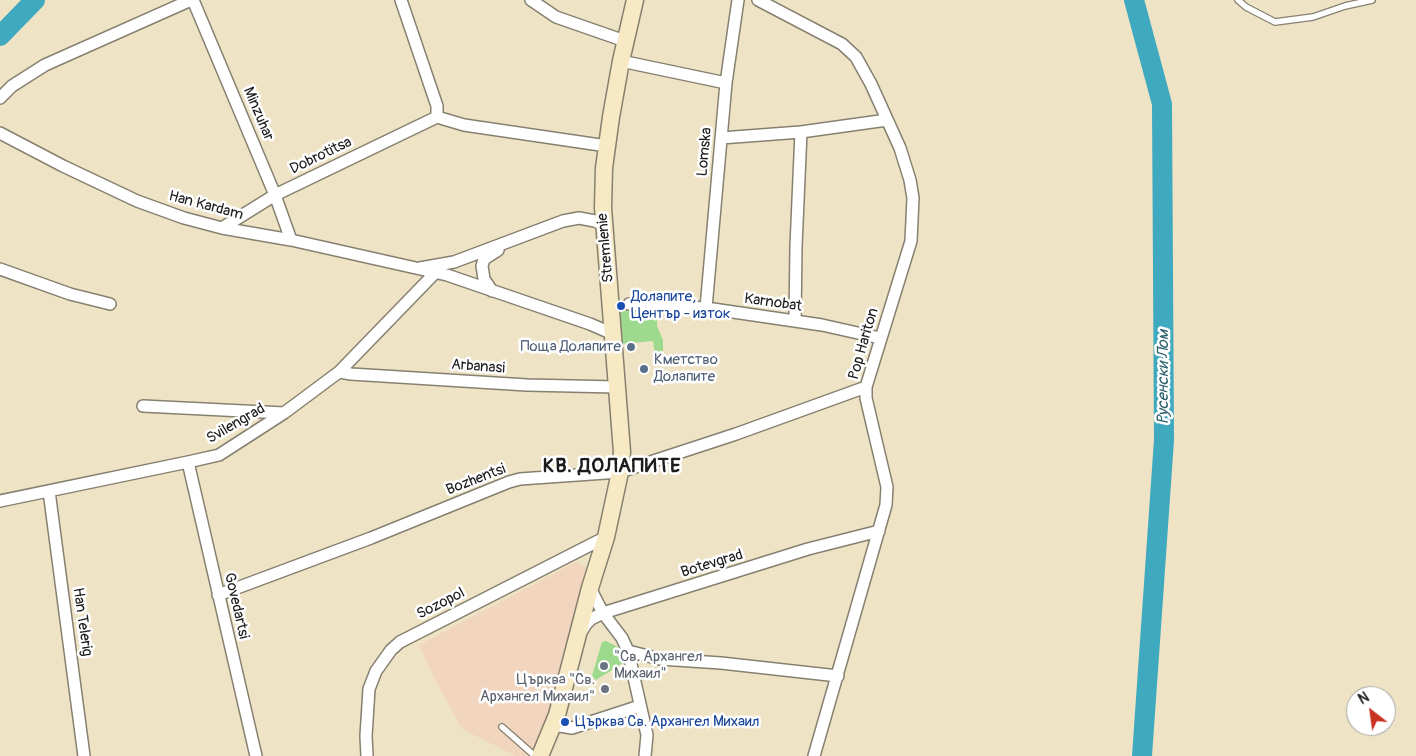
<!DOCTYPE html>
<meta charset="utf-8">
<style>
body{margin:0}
#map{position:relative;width:1416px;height:756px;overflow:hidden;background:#efe3c5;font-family:Pangolin,sans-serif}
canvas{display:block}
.north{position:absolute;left:1346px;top:686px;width:50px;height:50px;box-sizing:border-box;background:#fff;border:1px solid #a4a4a4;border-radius:50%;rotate:330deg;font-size:14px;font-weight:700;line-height:20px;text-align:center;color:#1c1c1c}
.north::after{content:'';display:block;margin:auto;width:18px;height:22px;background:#c8321e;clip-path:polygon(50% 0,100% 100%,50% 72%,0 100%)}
</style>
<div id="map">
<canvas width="1416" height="756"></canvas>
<div class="north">N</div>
</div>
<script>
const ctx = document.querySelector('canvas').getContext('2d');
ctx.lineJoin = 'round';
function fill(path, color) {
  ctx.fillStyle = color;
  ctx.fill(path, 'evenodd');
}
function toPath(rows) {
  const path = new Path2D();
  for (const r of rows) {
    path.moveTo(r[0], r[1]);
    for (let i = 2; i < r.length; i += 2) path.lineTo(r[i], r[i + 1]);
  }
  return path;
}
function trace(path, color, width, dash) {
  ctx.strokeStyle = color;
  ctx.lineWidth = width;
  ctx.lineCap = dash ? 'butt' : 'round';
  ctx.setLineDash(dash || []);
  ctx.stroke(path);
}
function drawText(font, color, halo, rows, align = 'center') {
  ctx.font = font + ' Pangolin,sans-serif';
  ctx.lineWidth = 5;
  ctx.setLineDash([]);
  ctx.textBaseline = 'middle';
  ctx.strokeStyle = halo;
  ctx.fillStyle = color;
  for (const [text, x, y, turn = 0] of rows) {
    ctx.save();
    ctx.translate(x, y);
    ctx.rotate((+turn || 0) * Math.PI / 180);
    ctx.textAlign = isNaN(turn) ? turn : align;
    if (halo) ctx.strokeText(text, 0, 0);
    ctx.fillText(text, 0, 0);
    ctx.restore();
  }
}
fill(toPath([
 [576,562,590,569,537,756,516,756,462,729,433,676,419,645]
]), '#f2d5be');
fill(toPath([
 [617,311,644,311,657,313,657,326,663,340,663,360,656,361,653,341,619,344],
 [606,641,624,650,623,663,596,680,592,676,602,642]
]), '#9dda8e');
trace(toPath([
 [1134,0,1162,104,1164,440,1142,756],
 [0,36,35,0]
]), '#3fa9bf', 20);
const lane = toPath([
 [1238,0,1246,7,1275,22,1313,17,1345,6,1372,0],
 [502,727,535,756]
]);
const street = toPath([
 [193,0,275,195,291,240],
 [401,0,437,106,437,117],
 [531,0,556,17,625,41],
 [758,0,842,44,856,57,871,84,900,148,910,180,913,198,911,241,866,387,866,398,887,487,886,505,814,756],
 [621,61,726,83],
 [0,98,12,86,45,65,191,0],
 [437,117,464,125,607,146],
 [0,133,63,166,137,201,184,218,222,228,291,240,447,275,590,324,613,334],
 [721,138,801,132,887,120],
 [222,228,275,195,437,117],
 [420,268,454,262,563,221,579,218,595,221,604,226],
 [0,269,70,294,110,304],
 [492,291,484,279,482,266,484,259,498,250],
 [629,304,706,308,822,325,880,338],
 [706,308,726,83,738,0],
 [795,321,796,246,801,132],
 [339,372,351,374,527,385,616,387],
 [143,406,284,413],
 [188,462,256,756],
 [49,491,84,756],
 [0,501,188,462,219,455,284,413,339,372,435,273],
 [590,588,603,613,622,638,628,651,647,735,645,756],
 [218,595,371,538,509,482,520,479,620,472,736,434,866,387],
 [581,632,586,624,591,619,603,613,808,549,879,531],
 [628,651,660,659,721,663,838,676],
 [554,725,572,728,640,706],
 [367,756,366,736,369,689,376,671,391,650,400,642,606,537]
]);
const secondary = toPath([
 [540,756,557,715,590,588,606,537,620,472,622,452,603,208,604,168,611,117,621,61,635,0]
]);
trace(lane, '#868070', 8);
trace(street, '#868070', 14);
trace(secondary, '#868070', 19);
trace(lane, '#fff', 5.5);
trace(street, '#fff', 11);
trace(secondary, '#f6e9c3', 16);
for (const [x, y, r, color] of [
 [621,306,5,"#1a4fb4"],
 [631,347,5,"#5c6f8a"],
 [644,369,5,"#5c6f8a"],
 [604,666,5,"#6b7280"],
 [605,689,5,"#6b7280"],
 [565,722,5,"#1a4fb4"]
]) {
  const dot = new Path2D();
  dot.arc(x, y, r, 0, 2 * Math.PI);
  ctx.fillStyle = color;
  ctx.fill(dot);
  trace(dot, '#fff', 2);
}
drawText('15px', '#1c1c1c', '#fff', [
 ["Minzuhar",258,114,67],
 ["Lomska",705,152,-85],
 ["Dobrotitsa",321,156,-26],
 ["Han Kardam",206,206,15],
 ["Stremlenie",606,248,-95],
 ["Karnobat",773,303,8],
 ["Pop Hariton",864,344,-74],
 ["Arbanasi",478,367,4],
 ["Svilengrad",236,424,-30],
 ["Bozhentsi",476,480,-21],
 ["Botevgrad",712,564,-17],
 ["Sozopol",441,604,-27],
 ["Govedartsi",236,606,77],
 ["Han Telerig",82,622,82]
]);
drawText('15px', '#164399', '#fff', [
 ["Долапите,",631,297],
 ["Център - изток",631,314],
 ["Църква Св. Архангел Михаил",575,722]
], 'left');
drawText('15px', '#4e5e75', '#fff', [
 ["Поща Долапите",621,347],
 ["Кметство",654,360,"left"],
 ["Долапите",654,377,"left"]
], 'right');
drawText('15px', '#5b616d', '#fff', [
 ["\"Св. Архангел",614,657],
 ["Михаил\"",614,674],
 ["Църква \"Св.",595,680,"right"],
 ["Архангел Михаил\"",595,697,"right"]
], 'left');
drawText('italic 16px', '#2e626e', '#fff', [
 ["Русенски Лом",1164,377,-90]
]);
ctx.letterSpacing = '1px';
drawText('bold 20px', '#1c1c1c', '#fff', [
 ["КВ. ДОЛАПИТЕ",612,467]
]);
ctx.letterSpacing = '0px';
</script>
